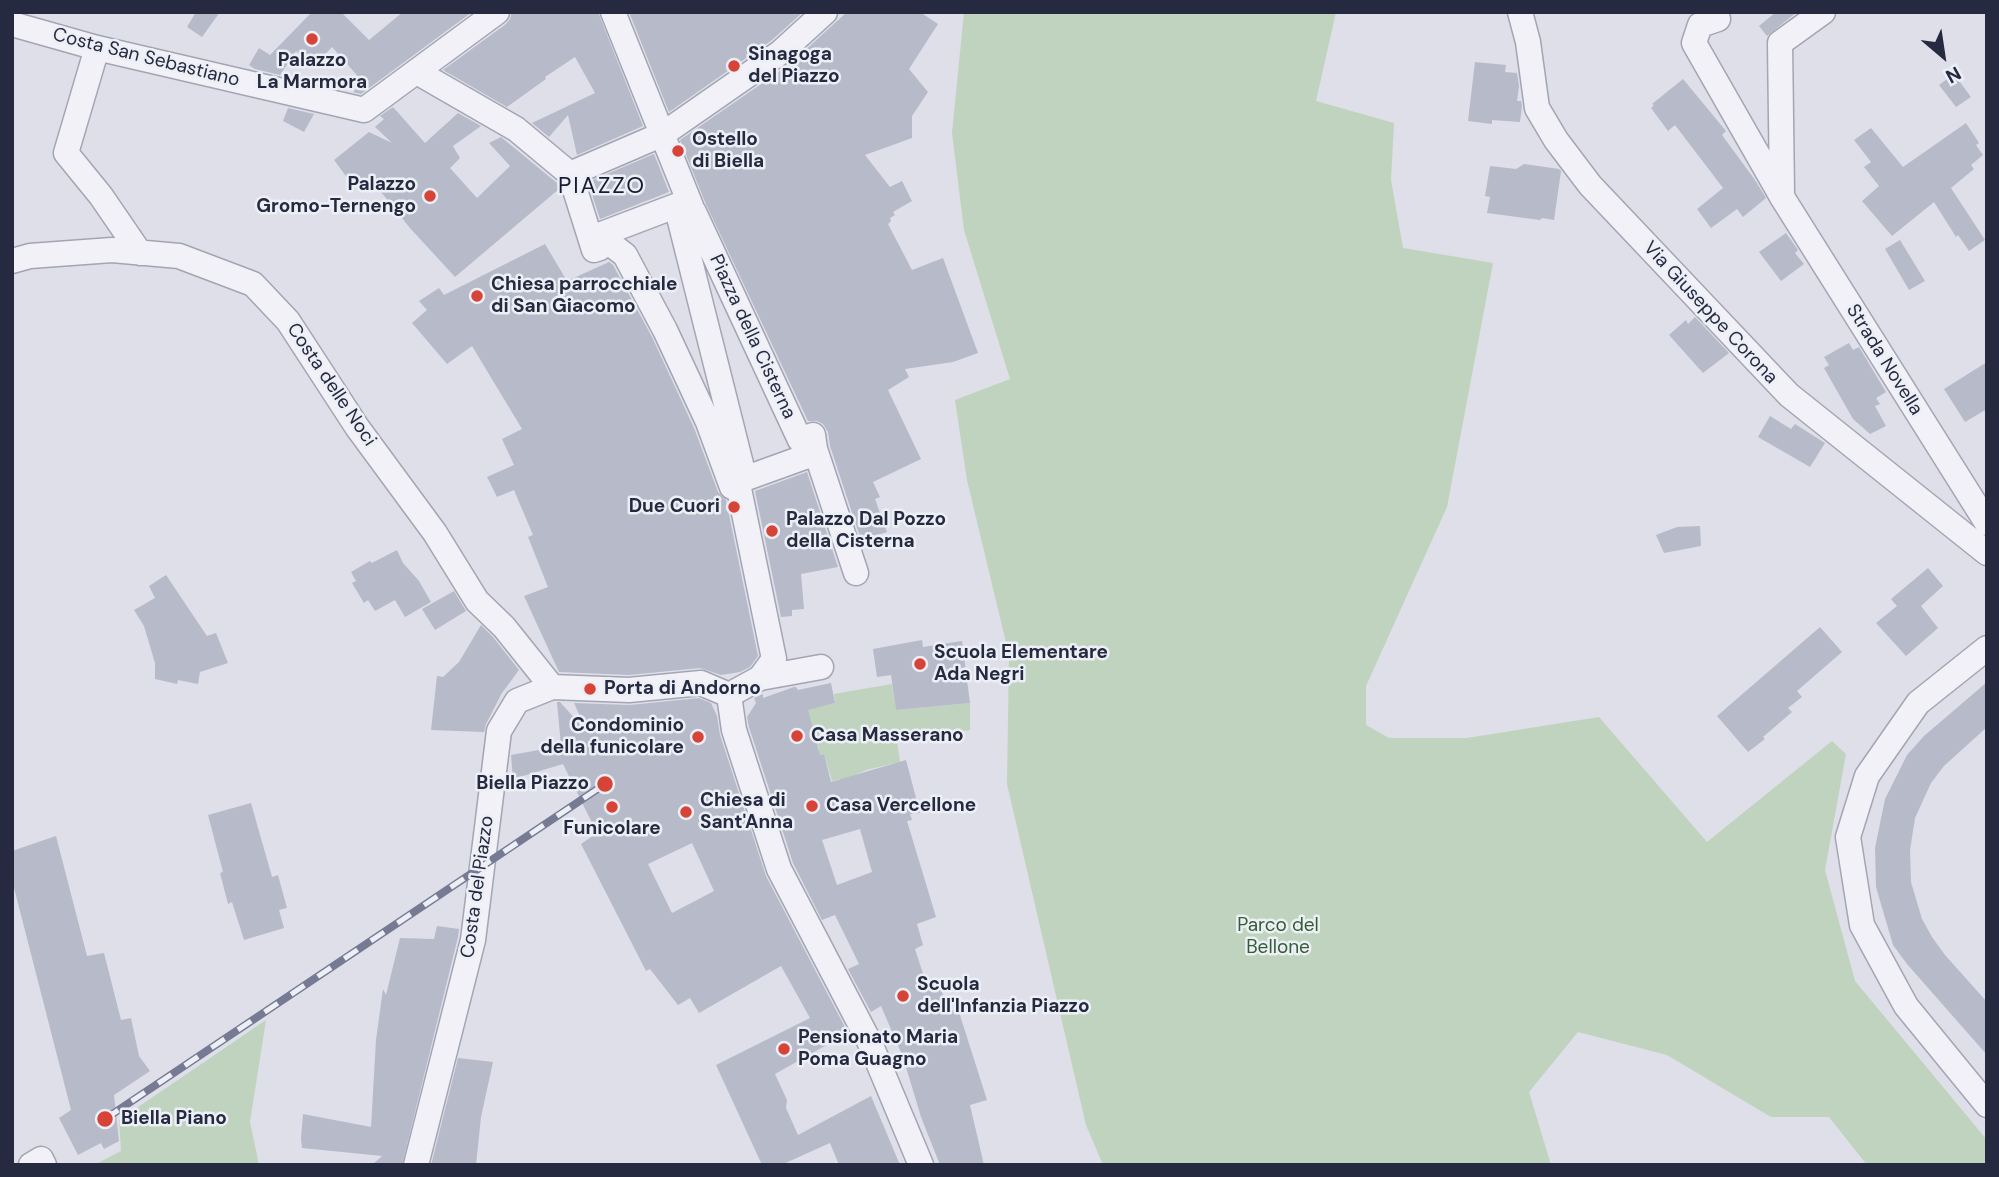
<!DOCTYPE html>
<style>
body{margin:0}
#map{position:relative;width:1999px;height:1177px;overflow:hidden;background:#dedfe9;font-family:"DM Sans",sans-serif}
canvas{display:block}
.frame{position:absolute;inset:0;border:14px solid #262a40;pointer-events:none}
.north{position:absolute;left:1908px;top:21px;width:70px;height:70px;-webkit-text-stroke:5px #edeff6;paint-order:stroke;rotate:151deg;font-size:19px;font-weight:700;line-height:28px;text-align:center;color:#262a40}
.north::after{content:'';display:block;margin:auto;width:24px;height:32px;background:#262a40;clip-path:polygon(50% 0,100% 100%,50% 72%,0 100%)}
</style>
<div id="map">
<canvas width="1999" height="1177"></canvas>
<div class="frame"></div>
<div class="north">N</div>
</div>
<script>
const ctx = document.querySelector('canvas').getContext('2d');
ctx.lineJoin = 'round';
function fill(path, color) {
  ctx.fillStyle = color;
  ctx.fill(path, 'evenodd');
}
function toPath(rows) {
  const path = new Path2D();
  for (const r of rows) {
    path.moveTo(r[0], r[1]);
    for (let i = 2; i < r.length; i += 2) path.lineTo(r[i], r[i + 1]);
  }
  return path;
}
function trace(path, color, width, dash) {
  ctx.strokeStyle = color;
  ctx.lineWidth = width;
  ctx.lineCap = dash ? 'butt' : 'round';
  ctx.setLineDash(dash || []);
  ctx.stroke(path);
}
function drawText(font, color, halo, rows, align = 'center') {
  ctx.font = font + ' "DM Sans",sans-serif';
  ctx.lineWidth = 5;
  ctx.setLineDash([]);
  ctx.textBaseline = 'middle';
  ctx.strokeStyle = halo;
  ctx.fillStyle = color;
  for (const [text, x, y, turn = 0] of rows) {
    ctx.save();
    ctx.translate(x, y);
    ctx.rotate((+turn || 0) * Math.PI / 180);
    ctx.textAlign = isNaN(turn) ? turn : align;
    if (halo) ctx.strokeText(text, 0, 0);
    ctx.fillText(text, 0, 0);
    ctx.restore();
  }
}
fill(toPath([
 [964,12,1336,12,1316,101,1394,123,1391,180,1403,248,1493,263,1447,507,1366,686,1366,725,1389,738,1467,738,1599,717,1707,842,1832,741,1846,754,1825,870,1855,981,1987,1140,1987,1165,1867,1165,1829,1117,1771,1117,1667,1055,1578,1032,1529,1092,1551,1165,1103,1165,1086,1125,1007,784,1009,655,967,480,955,400,1010,379,964,230,952,133],
 [892,684,896,710,970,703,970,730,897,741,900,762,866,770,841,782,840,779,832,781,824,754,818,755,819,749,806,710,835,703,834,694],
 [266,1020,250,1122,259,1165,94,1165,121,1151,119,1120]
]), '#bfd3be');
fill(toPath([
 [196,12,220,12,202,37,187,27],
 [312,12,341,12,369,40,403,12,472,12,361,94,353,92,363,82,332,47,313,67,296,51,280,75,255,69,249,65,259,48,270,55],
 [512,12,598,12,643,126,577,155,568,115,549,137,532,123,595,93,575,57,545,77,546,79,507,107,443,70,506,24,510,19],
 [629,12,803,12,772,40,669,112],
 [847,12,920,12,938,24,909,69,928,92,912,116,912,138,865,155,890,187,902,181,912,201,893,212,895,215,890,218,891,221,888,224,912,270,943,258,978,353,953,362,905,369,909,377,888,390,921,459,873,482,880,497,875,499,887,532,861,540,830,446,828,432,823,424,817,421,808,421,705,202,680,140,790,64],
 [1776,12,1797,12,1767,36,1759,26],
 [1475,62,1506,65,1505,72,1517,73,1519,86,1517,101,1521,101,1522,106,1520,122,1492,120,1492,124,1468,121],
 [1954,74,1971,97,1956,107,1939,85],
 [1683,79,1726,131,1722,135,1755,180,1766,198,1743,217,1737,209,1711,228,1697,209,1723,188,1675,125,1668,131,1651,108,1654,105,1652,104],
 [393,107,425,143,458,113,481,126,453,146,460,158,450,168,477,198,510,166,489,143,501,137,557,183,559,189,455,277,410,228,369,177,354,187,334,160,369,132,392,143,375,127,384,119,380,116],
 [288,108,314,114,304,132,283,121],
 [1966,123,1979,143,1976,145,1983,155,1971,165,1974,169,1951,188,1985,240,1969,251,1958,235,1956,237,1934,202,1892,236,1862,201,1879,186,1864,167,1871,162,1854,140,1871,128,1903,167],
 [654,154,669,192,600,219,588,182],
 [1524,164,1559,169,1561,171,1554,220,1542,218,1540,220,1487,213,1490,197,1485,196,1490,166,1516,169],
 [1786,233,1798,250,1795,253,1804,264,1781,281,1759,252],
 [1900,240,1925,281,1909,290,1885,249],
 [545,244,567,281,609,262,608,261,613,265,652,337,694,428,718,492,726,500,758,656,750,667,740,672,721,675,700,668,629,675,559,672,524,596,548,587,528,537,533,535,514,490,497,497,487,477,514,465,502,439,522,429,472,346,447,364,412,323,427,310,419,301,439,288,444,295],
 [1695,317,1729,353,1703,373,1669,335,1686,320,1688,324],
 [1849,343,1853,350,1859,347,1886,392,1876,398,1880,404,1875,406,1886,426,1870,434,1853,419,1824,368,1829,365,1824,357],
 [1987,362,1987,409,1965,422,1944,389],
 [1770,416,1791,429,1795,424,1825,443,1810,467,1758,437],
 [807,472,838,567,801,574,804,609,792,610,792,616,781,617,755,491],
 [1700,526,1701,546,1664,553,1656,535,1677,527],
 [397,550,403,563,419,581,431,602,405,617,395,600,375,611,368,600,364,603,352,583,356,581,351,572,370,561,372,563],
 [1928,568,1943,586,1921,606,1938,628,1906,656,1876,623,1897,606,1891,599],
 [166,575,207,636,216,633,228,663,200,672,198,684,178,680,177,684,155,679,155,663,144,626,134,610,155,598,149,586],
 [454,591,466,611,435,630,422,609],
 [481,625,493,637,519,670,502,693,486,724,484,732,431,730,437,676,443,677,459,662],
 [1820,627,1842,652,1797,691,1802,697,1788,708,1792,712,1763,737,1765,739,1748,752,1717,716],
 [922,640,923,647,962,641,970,703,896,710,891,675,877,677,873,649],
 [1987,682,1987,727,1944,766,1931,783,1915,818,1910,850,1911,882,1922,919,1932,937,1945,955,1987,1002,1987,1055,1907,964,1893,945,1876,887,1875,848,1885,799,1907,755,1924,736],
 [831,683,835,703,808,710,820,755,824,754,831,782,906,760,920,813,910,814,912,820,907,821,936,917,917,924,923,945,915,949,927,986,939,983,948,1011,958,1009,987,1100,970,1105,984,1165,940,1165,921,1117,903,1057,881,1006,871,1012,848,969,859,964,835,915,822,920,793,863,749,727,747,717,756,703,754,698,763,694,763,698,794,687,796,687,798,690],
 [860,829,872,872,837,885,822,840],
 [699,698,711,703,717,716,720,735,766,876,848,1033,775,1074,787,1100,786,1108,798,1135,871,1096,900,1165,839,1165,830,1143,781,1165,762,1165,716,1065,810,1018,781,966,699,1013,690,998,678,1005,650,969,646,971,581,844,597,833,563,764,513,779,511,755,561,746,557,702,560,702,587,732,574,703,630,705],
 [692,843,714,891,672,913,648,864],
 [251,803,272,877,278,875,287,908,279,910,284,928,244,940,232,902,228,904,220,873,223,872,208,815],
 [56,836,87,956,104,953,121,1020,131,1018,139,1056,150,1071,114,1095,119,1141,104,1149,101,1143,78,1155,59,1118,71,1110,12,880,12,851],
 [437,926,459,929,458,937,402,1165,372,1165,382,1156,302,1148,301,1139,303,1114,371,1127,376,1040,383,989,386,995,400,938,434,939],
 [458,1058,493,1062,481,1117,476,1165,431,1165]
]), '#b7bac9');
const street = toPath([
 [613,12,691,206,678,213],
 [1520,12,1528,42,1537,108,1556,140,1590,185,1789,395,1987,553],
 [1718,19,1700,25,1694,43,1782,197,1987,523],
 [12,24,97,48,364,110,497,12],
 [97,48,66,153,101,196,140,253],
 [417,72,516,129,570,174,663,134,781,52,825,12],
 [570,174,594,250,600,248],
 [1782,193,1780,43,1823,12],
 [678,205,689,207,694,212,800,440,813,435,815,449,813,454,741,480,732,487,708,422,665,330,625,255,599,235,678,205],
 [678,213,742,468,737,479,774,659,760,678,729,695,734,730,779,869,870,1043,921,1165],
 [12,261,30,256,112,250,179,256,253,284,288,321,357,427,435,533,477,601,504,627,552,687],
 [815,449,856,573],
 [1987,648,1918,703,1867,776,1848,837,1862,925,1906,1006,1987,1105],
 [760,678,821,667],
 [31,1165,41,1159,44,1165],
 [416,1165,473,940,499,731,517,701,552,687,629,690,701,683,729,695]
]);
trace(street, '#a3a5b3', 27);
trace(street, '#f1f1f7', 24);
const rail = toPath([
 [105,1119,605,784]
]);
trace(rail, '#767b93', 8);
trace(rail, '#edeff6', 5, [16]);
for (const [x, y, r, color] of [
 [312,39,7,"#d84338"],
 [734,66,7,"#d84338"],
 [678,151,7,"#d84338"],
 [430,196,7,"#d84338"],
 [477,296,7,"#d84338"],
 [734,507,7,"#d84338"],
 [772,531,7,"#d84338"],
 [920,664,7,"#d84338"],
 [590,689,7,"#d84338"],
 [797,736,7,"#d84338"],
 [698,737,7,"#d84338"],
 [605,784,9,"#d84338"],
 [812,806,7,"#d84338"],
 [612,807,7,"#d84338"],
 [686,812,7,"#d84338"],
 [903,996,7,"#d84338"],
 [784,1049,7,"#d84338"],
 [105,1119,9,"#d84338"]
]) {
  const dot = new Path2D();
  dot.arc(x, y, r, 0, 2 * Math.PI);
  ctx.fillStyle = color;
  ctx.fill(dot);
  trace(dot, '#edeff6', 2.5);
}
drawText('bold 19px', '#262a40', '#edeff6', [
 ["Sinagoga",748,55],
 ["del Piazzo",748,77],
 ["Palazzo",312,61,"center"],
 ["La Marmora",312,83,"center"],
 ["Ostello",692,140],
 ["di Biella",692,162],
 ["Palazzo",416,185,"right"],
 ["Gromo-Ternengo",416,207,"right"],
 ["Chiesa parrocchiale",491,285],
 ["di San Giacomo",491,307],
 ["Due Cuori",720,507,"right"],
 ["Palazzo Dal Pozzo",786,520],
 ["della Cisterna",786,542],
 ["Scuola Elementare",934,653],
 ["Ada Negri",934,675],
 ["Porta di Andorno",604,689],
 ["Condominio",684,726,"right"],
 ["della funicolare",684,748,"right"],
 ["Casa Masserano",811,736],
 ["Biella Piazzo",589,784,"right"],
 ["Chiesa di",700,801],
 ["Sant'Anna",700,823],
 ["Casa Vercellone",826,806],
 ["Funicolare",612,829,"center"],
 ["Scuola",917,985],
 ["dell'Infanzia Piazzo",917,1007],
 ["Pensionato Maria",798,1038],
 ["Poma Guagno",798,1060],
 ["Biella Piano",121,1119]
], 'left');
drawText('19px', '#262a40', '#edeff6', [
 ["Costa San Sebastiano",146,58,14],
 ["Via Giuseppe Corona",1710,313,47],
 ["Piazza della Cisterna",752,337,65],
 ["Strada Novella",1884,360,58],
 ["Costa delle Noci",331,385,56],
 ["Costa del Piazzo",478,887,-82]
]);
drawText('19px', '#325d33', '#edeff6', [
 ["Parco del",1278,926],
 ["Bellone",1278,948]
]);
ctx.letterSpacing = '2px';
drawText('23px', '#181b31', '#edeff6', [
 ["PIAZZO",602,187]
]);
ctx.letterSpacing = '0px';
</script>
